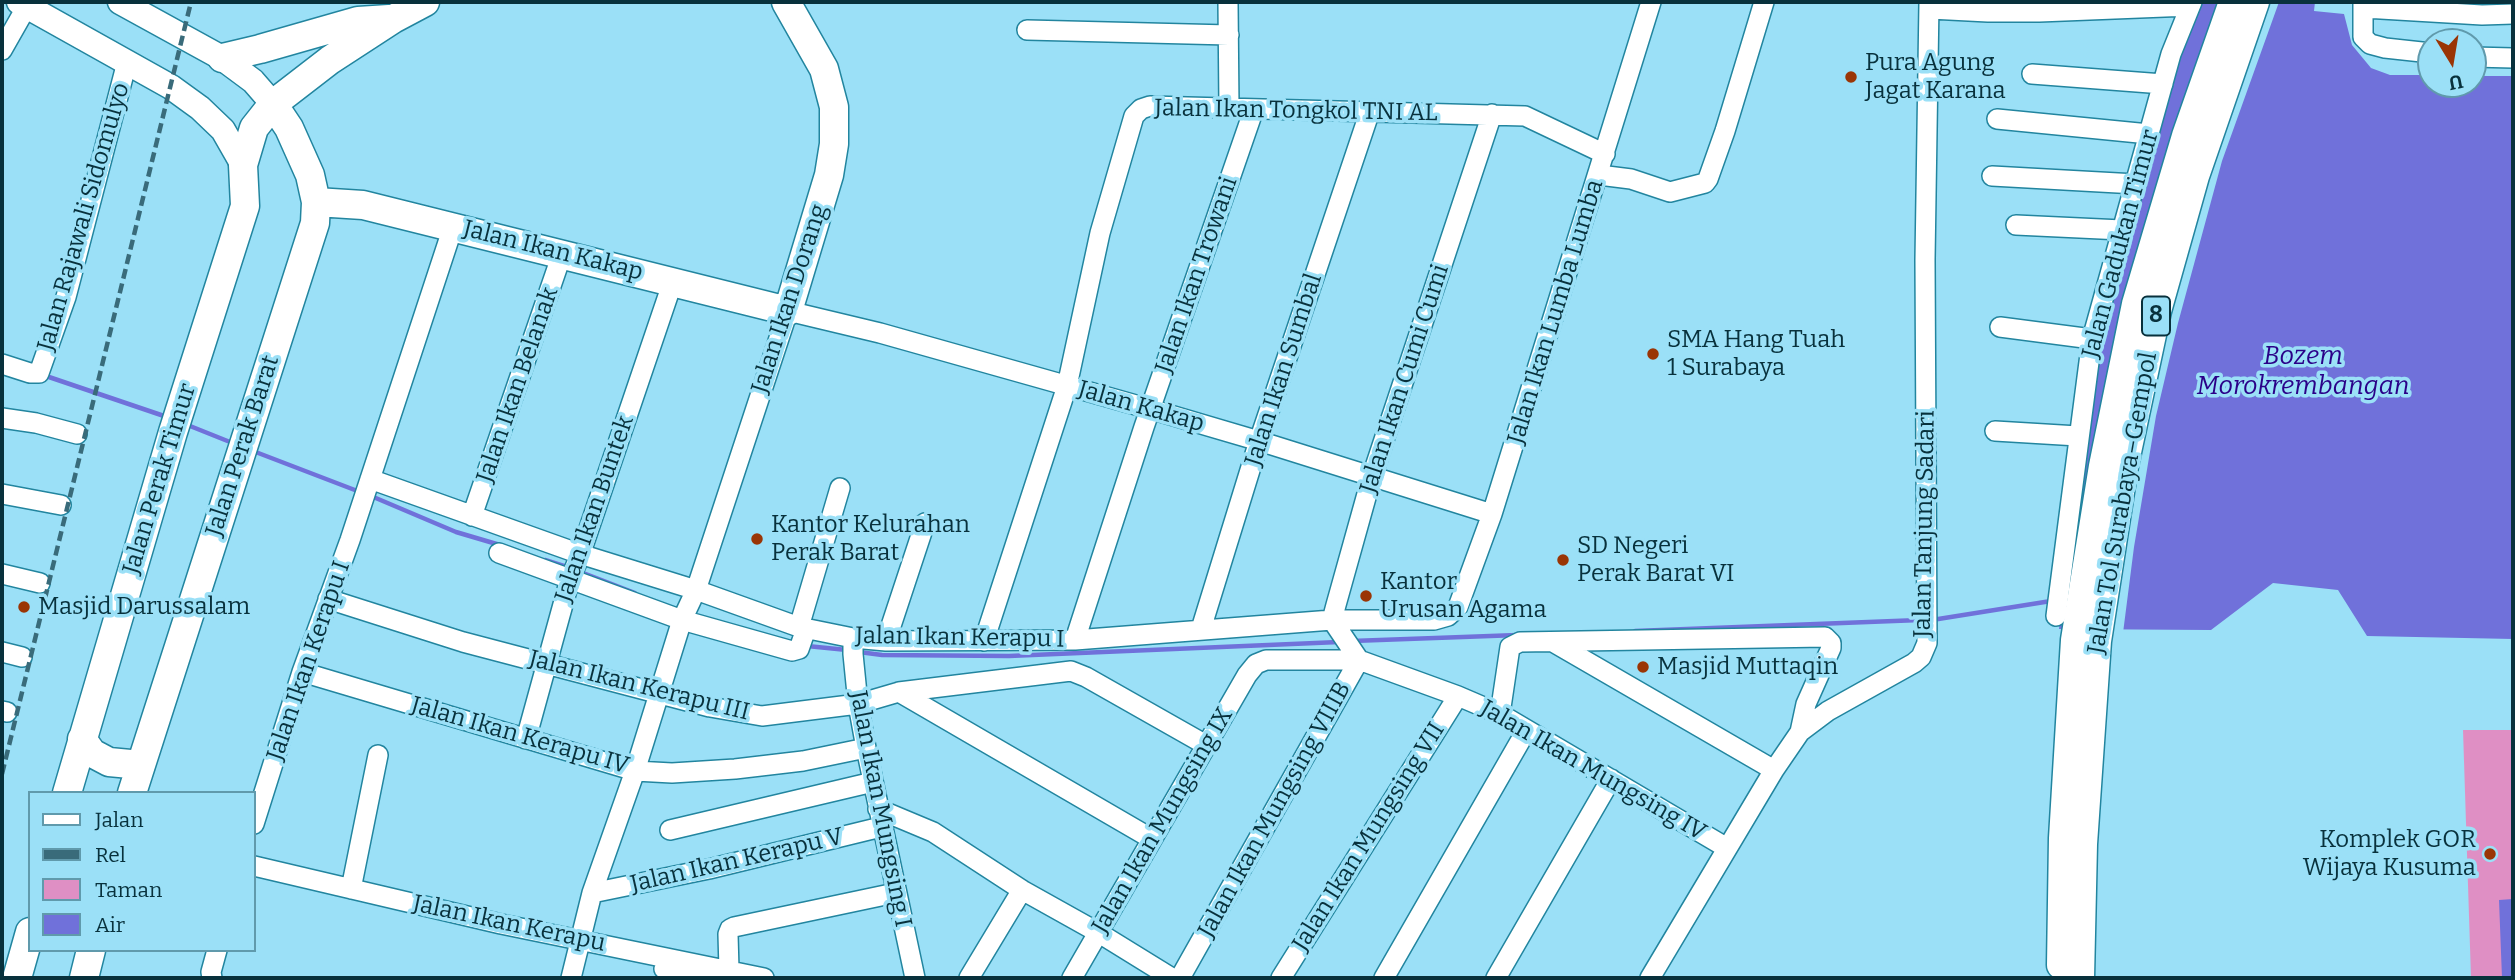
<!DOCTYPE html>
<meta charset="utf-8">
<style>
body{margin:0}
#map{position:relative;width:2515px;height:980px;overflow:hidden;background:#9be0f7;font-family:Bitter,serif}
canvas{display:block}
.frame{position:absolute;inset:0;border:4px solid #08313c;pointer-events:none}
.legend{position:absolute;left:28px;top:791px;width:228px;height:161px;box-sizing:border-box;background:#9be0f7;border:2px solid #609aac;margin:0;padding:9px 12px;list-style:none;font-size:21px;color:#08313c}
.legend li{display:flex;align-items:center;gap:14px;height:35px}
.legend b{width:35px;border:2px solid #609aac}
.north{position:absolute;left:2417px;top:28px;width:70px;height:70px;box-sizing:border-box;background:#9be0f7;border:2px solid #609aac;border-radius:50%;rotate:169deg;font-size:19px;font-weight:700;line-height:28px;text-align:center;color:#08313c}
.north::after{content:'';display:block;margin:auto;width:24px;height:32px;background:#9a3505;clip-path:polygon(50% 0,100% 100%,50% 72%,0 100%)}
</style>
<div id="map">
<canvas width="2515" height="980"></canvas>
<div class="frame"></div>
<ul class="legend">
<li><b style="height:9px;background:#fff"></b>Jalan</li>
<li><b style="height:9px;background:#396b7a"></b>Rel</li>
<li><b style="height:19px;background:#df8fc4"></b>Taman</li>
<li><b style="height:19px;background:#7071da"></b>Air</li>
</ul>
<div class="north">U</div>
</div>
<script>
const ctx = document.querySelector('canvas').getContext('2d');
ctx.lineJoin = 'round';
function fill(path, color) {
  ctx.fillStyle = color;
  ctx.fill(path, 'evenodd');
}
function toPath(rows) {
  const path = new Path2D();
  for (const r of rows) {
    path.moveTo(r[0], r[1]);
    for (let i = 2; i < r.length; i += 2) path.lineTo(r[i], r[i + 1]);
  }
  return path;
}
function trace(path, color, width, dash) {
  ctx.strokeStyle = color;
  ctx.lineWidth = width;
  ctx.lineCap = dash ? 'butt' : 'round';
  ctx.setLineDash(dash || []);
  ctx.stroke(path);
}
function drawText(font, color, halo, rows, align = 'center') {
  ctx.font = font + ' Bitter,serif';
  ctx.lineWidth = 7;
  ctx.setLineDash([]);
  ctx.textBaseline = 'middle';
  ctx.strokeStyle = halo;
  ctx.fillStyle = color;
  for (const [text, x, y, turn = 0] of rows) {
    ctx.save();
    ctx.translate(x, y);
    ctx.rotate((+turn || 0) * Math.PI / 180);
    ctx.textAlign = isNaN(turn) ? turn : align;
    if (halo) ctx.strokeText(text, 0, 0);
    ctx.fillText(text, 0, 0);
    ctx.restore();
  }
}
fill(toPath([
 [2463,730,2513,730,2513,978,2471,978]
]), '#df8fc4');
fill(toPath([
 [2200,2,2315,2,2314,11,2344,14,2352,45,2371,68,2390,75,2431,75,2431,84,2473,84,2473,76,2513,76,2513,639,2367,636,2338,590,2273,583,2211,630,2059,629,2093,345,2186,35],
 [2513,899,2513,978,2502,978,2499,900]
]), '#7071da');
fill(toPath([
 [2224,2,2279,2,2222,161,2178,323,2156,416,2134,547,2123,633,2106,633]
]), '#9be0f7');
trace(toPath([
 [43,375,167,417],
 [185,424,235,444],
 [253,451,360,492],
 [371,496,456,532,500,545],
 [545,560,570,568],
 [578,571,635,593],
 [1932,620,2051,601],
 [1635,631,1920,620],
 [1352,641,1518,635],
 [807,646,847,650],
 [859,652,882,655,1009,656,1339,642]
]), '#7071da', 4.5);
const minor = toPath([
 [1228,2,1229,108],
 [2363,2,2363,37,2370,44,2385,48,2431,53],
 [2364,8,2482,15,2513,14],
 [1930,9,1988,12,2039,12,2190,6],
 [1027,30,1229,35],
 [2,50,27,6],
 [2473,57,2513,58],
 [2032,74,2163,84],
 [1997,119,2149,134],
 [1599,175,1631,179,1670,192,1705,183,1708,179,1725,131,1764,2],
 [1992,176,2136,184],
 [2016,225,2122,230],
 [2000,327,2092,339],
 [2,364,30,373,39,373,66,297,127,62],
 [2,418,36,423,77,434],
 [1995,431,2078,436],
 [370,479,580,554,696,590,799,627,853,638,886,641,1075,640,1332,620,1434,620,1448,616,1458,607,1492,514,1651,2],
 [2,494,61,505],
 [472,516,562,254],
 [499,553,682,620,792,651,799,649,806,629],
 [2,574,40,583],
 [328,599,463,642,710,707,762,716,858,704,899,692,1071,671,1086,677,1206,745],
 [2056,616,2092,339,2171,54,2192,2],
 [799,627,840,488],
 [1201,629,1259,441,1370,111],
 [853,638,853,654,858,704,866,748,915,978],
 [1075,640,1144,427,1254,109],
 [886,641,925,523],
 [984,641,1067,386,1100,233,1134,116,1141,109,1150,106,1525,116,1605,154],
 [1553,642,1774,770],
 [2,652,22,657],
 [302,672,635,771,672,773,735,769,803,761,866,748],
 [899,692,1152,839],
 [2,711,7,712],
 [1500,714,1510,647,1520,642,1825,637,1831,643,1831,648,1806,704,1800,732],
 [526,739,570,579,579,558,673,281],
 [878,809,933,832,1022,890,1099,933,1172,978],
 [254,824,302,672,350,540,453,227],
 [670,830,873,782],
 [254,866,501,924,764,978],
 [351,889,378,755],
 [592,893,709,869,881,827],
 [664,969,698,978],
 [729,970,728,934,730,929,734,927,895,893],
 [212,978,211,972,217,950],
 [571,978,592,893,635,771,682,620,696,590,788,311,880,333,1150,409,1259,441,1492,514],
 [969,978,1022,890],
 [1072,978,1247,675,1256,664,1266,660,1359,660,1458,696,1500,714,1727,848],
 [1180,978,1359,660,1332,620,1336,605,1372,476,1492,114],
 [1281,978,1458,696],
 [1384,978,1526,731],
 [1496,978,1611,779],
 [1650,978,1774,770,1800,732,1828,711,1914,663,1921,657,1927,643,1925,260,1929,2]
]);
const major = toPath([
 [19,2,171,87,200,108,223,130,243,165],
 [120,2,222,58,253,81,273,104]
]);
const highway = toPath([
 [222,58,260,49,358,21,389,19],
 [316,202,363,205,788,311,829,175,834,144,834,107,824,69,786,2],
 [82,739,92,753,109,762,141,765],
 [67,793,173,432,245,206,243,165,254,128,273,104,330,60,393,19,425,2],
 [132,793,315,223,316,202,310,175,289,128,273,104],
 [2061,965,2063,838,2075,640,2103,466,2136,304,2186,136,2233,2],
 [17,978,30,932],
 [84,978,91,950],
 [2080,978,2083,844,2097,641,2124,466,2157,311,2195,176,2255,2]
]);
trace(minor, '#22859f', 22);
trace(major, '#22859f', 27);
trace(highway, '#22859f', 31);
trace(minor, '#fff', 19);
trace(major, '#fff', 24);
trace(highway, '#fff', 28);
trace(toPath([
 [2,774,191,2]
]), '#396b7a', 4.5, [10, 5]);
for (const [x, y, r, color] of [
 [1851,77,7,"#9a3505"],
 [1653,354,7,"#9a3505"],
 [757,539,7,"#9a3505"],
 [1563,560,7,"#9a3505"],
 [1366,596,7,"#9a3505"],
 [24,607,7,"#9a3505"],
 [1643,667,7,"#9a3505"],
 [2490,854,7,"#9a3505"]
]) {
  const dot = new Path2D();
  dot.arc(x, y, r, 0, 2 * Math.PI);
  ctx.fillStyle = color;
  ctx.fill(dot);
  trace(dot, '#9be0f7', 2.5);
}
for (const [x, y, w] of [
 [2156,316,28]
]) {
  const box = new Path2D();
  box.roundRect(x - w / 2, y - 19.5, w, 39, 5);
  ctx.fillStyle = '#9be0f7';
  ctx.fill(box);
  trace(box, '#08313c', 2);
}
drawText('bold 23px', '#08313c', null, [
 ["8",2156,316]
]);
drawText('24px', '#08313c', '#9be0f7', [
 ["Pura Agung",1865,63],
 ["Jagat Karana",1865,91],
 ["SMA Hang Tuah",1667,340],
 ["1 Surabaya",1667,368],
 ["Kantor Kelurahan",771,525],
 ["Perak Barat",771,553],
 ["SD Negeri",1577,546],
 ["Perak Barat VI",1577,574],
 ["Kantor",1380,582],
 ["Urusan Agama",1380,610],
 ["Masjid Darussalam",38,607],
 ["Masjid Muttaqin",1657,667],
 ["Komplek GOR",2476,840,"right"],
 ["Wijaya Kusuma",2476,868,"right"]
], 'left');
drawText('24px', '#08313c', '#9be0f7', [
 ["Jalan Ikan Tongkol TNI AL",1296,111,1],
 ["Jalan Rajawali Sidomulyo",84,217,-74],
 ["Jalan Gadukan Timur",2121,244,-75],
 ["Jalan Ikan Kakap",553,251,14],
 ["Jalan Ikan Trowani",1197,275,-71],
 ["Jalan Ikan Dorang",790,299,-72],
 ["Jalan Ikan Lumba Lumba",1556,312,-73],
 ["Jalan Ikan Sumbal",1284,370,-72],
 ["Jalan Ikan Cumi Cumi",1405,379,-72],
 ["Jalan Ikan Belanak",518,385,-71],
 ["Jalan Kakap",1141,407,16],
 ["Jalan Perak Barat",243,446,-72],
 ["Jalan Perak Timur",160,479,-73],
 ["Jalan Tol Surabaya–Gempol",2123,503,-80],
 ["Jalan Ikan Buntek",595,509,-71],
 ["Jalan Tanjung Sadari",1925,524,-89],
 ["Jalan Ikan Kerapu I",960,638,1],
 ["Jalan Ikan Kerapu I",309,661,-71],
 ["Jalan Ikan Kerapu III",639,686,14],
 ["Jalan Ikan Kerapu IV",520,736,16],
 ["Jalan Ikan Mungsing IV",1593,771,30],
 ["Jalan Ikan Mungsing I",880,809,79],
 ["Jalan Ikan Mungsing VIIIB",1275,810,-61],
 ["Jalan Ikan Mungsing IX",1163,821,-60],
 ["Jalan Ikan Mungsing VII",1369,837,-58],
 ["Jalan Ikan Kerapu V",737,861,-13],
 ["Jalan Ikan Kerapu",509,924,12]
]);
drawText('italic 26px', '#2a0088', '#9be0f7', [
 ["Bozem",2303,357],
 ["Morokrembangan",2303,387]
]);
</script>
